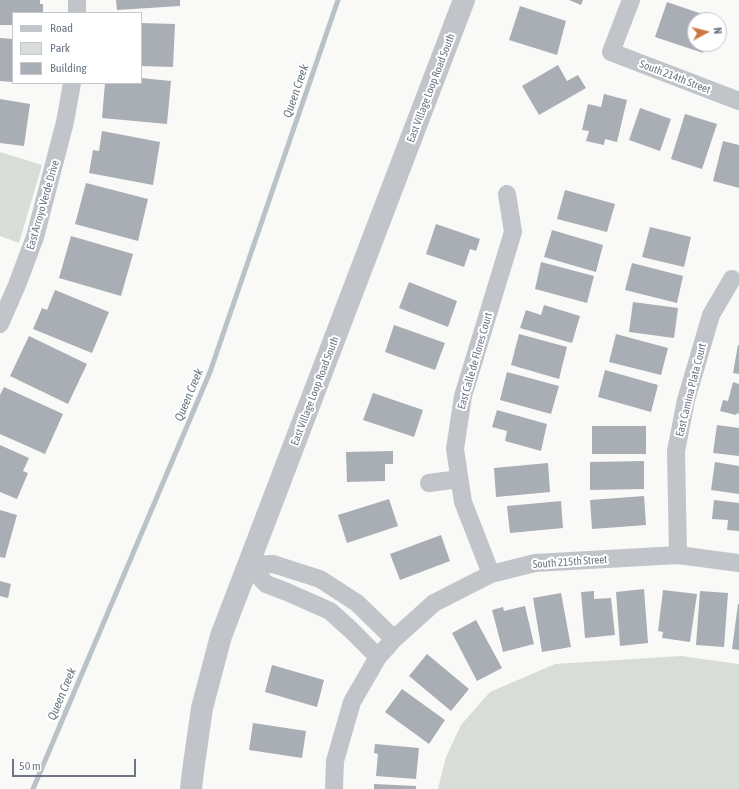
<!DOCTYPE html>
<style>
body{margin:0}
#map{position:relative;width:739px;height:789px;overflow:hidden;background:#f9f9f7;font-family:"Asap Condensed",sans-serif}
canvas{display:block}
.legend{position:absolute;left:12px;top:12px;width:130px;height:72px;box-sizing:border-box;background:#fff;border:1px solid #c4c8ce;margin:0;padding:5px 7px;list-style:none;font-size:12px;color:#6c7684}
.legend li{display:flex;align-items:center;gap:8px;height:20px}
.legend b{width:20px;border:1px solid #c4c8ce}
.north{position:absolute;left:687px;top:12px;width:40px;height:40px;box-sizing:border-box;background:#fff;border:1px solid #c4c8ce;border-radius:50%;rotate:83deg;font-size:11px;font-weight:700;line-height:16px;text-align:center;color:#6c7684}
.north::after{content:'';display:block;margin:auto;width:14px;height:18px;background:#cd7843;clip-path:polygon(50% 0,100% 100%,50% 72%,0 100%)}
.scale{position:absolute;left:12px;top:759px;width:124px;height:18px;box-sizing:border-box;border:2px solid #6c7684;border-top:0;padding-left:5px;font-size:12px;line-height:14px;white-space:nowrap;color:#6c7684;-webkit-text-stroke:3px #fff;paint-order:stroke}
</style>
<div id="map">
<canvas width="739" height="789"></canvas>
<ul class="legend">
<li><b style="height:5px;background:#c1c4c8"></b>Road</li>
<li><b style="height:11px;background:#d8ddd7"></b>Park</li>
<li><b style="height:11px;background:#a9aeb5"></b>Building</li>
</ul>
<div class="north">N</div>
<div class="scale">50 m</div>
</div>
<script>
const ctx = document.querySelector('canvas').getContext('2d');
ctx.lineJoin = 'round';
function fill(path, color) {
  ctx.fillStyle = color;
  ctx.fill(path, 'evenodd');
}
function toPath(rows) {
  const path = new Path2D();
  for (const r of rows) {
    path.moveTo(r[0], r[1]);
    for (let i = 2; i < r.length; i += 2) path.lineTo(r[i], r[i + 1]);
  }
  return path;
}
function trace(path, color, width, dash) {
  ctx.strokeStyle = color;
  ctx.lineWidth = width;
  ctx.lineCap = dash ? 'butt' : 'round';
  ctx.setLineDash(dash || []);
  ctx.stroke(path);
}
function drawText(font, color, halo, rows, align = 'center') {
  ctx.font = font + ' "Asap Condensed",sans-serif';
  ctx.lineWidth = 4;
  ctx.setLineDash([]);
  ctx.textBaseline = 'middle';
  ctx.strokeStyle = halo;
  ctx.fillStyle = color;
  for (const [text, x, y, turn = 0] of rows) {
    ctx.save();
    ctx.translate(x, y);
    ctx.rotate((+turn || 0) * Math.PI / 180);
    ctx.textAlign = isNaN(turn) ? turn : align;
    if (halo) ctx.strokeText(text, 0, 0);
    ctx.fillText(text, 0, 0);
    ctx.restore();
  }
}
fill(toPath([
 [0,152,42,165,19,243,0,236],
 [681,656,739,664,739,789,438,789,446,757,461,725,490,692,555,664]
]), '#d8ddd7');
trace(toPath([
 [33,789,210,372,338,0]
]), '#bac2c7', 5);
fill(toPath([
 [0,0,40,0,40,4,43,4,43,13,13,13,13,25,0,25],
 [116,0,180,0,180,6,117,10],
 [569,0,583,0,581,5],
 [667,2,714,18,713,20,695,20,695,44,705,44,703,53,655,37],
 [520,6,566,21,557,55,509,40],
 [141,23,175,24,173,67,141,66],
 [0,38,13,39,13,82,0,81],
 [558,65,567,81,578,75,586,88,539,115,522,86],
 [141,78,171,81,167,124,102,118,105,83,141,83],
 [604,94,627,100,617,142,605,139,604,145,586,141,589,131,582,130,588,104,601,107],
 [0,99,30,104,24,146,0,143],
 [640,108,671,119,660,151,629,140],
 [685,114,717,124,702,169,671,159],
 [102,131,160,142,153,185,89,173,93,150,99,151],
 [723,141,739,145,739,188,713,181],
 [86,183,148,199,138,241,75,224],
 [565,190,615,204,607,232,557,219],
 [436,224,480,239,476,251,470,249,464,267,426,254],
 [650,227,691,237,684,267,642,257],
 [552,230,603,245,596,272,544,257],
 [71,236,133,254,121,296,59,278],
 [541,262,594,276,587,303,535,289],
 [632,263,683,276,677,303,625,290],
 [409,282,457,301,448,327,399,308],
 [55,290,109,312,92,353,33,329,42,308,47,310],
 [633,302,678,308,674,338,629,332],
 [544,305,580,316,572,343,520,328,526,310,541,315],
 [394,325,445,343,435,370,385,352],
 [519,334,567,347,559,379,511,365],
 [616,334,668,348,661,375,609,362],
 [29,336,87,364,68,404,10,376],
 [738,345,739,345,739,374,733,373],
 [605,370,658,385,651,412,598,397],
 [507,372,559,386,551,414,500,400],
 [733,382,739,384,739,414,737,413,736,415,720,411,723,400,728,401],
 [4,387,63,414,45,454,0,434,0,395],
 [373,393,423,410,414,437,363,420],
 [497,410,547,424,541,451,505,441,507,431,492,427],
 [717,425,739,428,739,456,713,453],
 [592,426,646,426,646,454,592,454],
 [0,445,29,458,23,471,28,473,17,499,0,492],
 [393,451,393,464,385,464,385,481,347,482,346,452],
 [644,461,644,489,590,490,590,462],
 [715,462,739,466,739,494,711,490],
 [548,463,550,492,496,497,494,468],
 [644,496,646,525,592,529,590,500],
 [389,499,398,526,347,543,338,515],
 [714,500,739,503,739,531,727,530,728,520,712,519],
 [561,501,563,528,510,533,507,506],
 [0,510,17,515,5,558,0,557],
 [441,535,450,561,400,580,390,554],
 [0,581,11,584,8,598,0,596],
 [644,589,648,643,620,646,616,592],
 [663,590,697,594,690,642,662,638,663,632,658,631],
 [594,591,594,599,611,598,615,635,585,638,581,592],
 [700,591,728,593,724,647,696,645],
 [561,593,571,647,542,652,533,598],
 [738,604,739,604,739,650,732,649],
 [525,606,534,644,503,652,492,610,503,607,504,611],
 [476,620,502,668,477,681,452,633],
 [427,654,469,689,451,711,409,676],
 [272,665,324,680,317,707,265,692],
 [402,689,445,720,429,744,385,712],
 [253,723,306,731,302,758,249,750],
 [375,744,419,748,416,779,376,776,378,754,374,753],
 [374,784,416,786,416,789,374,789]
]), '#a9aeb5');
trace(toPath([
 [631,0,611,52,739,101],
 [77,13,77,0],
 [0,324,17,285,35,237,65,122,72,83],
 [429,483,459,479],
 [678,555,676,451,686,400,711,315,732,279],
 [249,565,273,564,320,579,357,603,394,639],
 [249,565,266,584,287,592,330,611,351,630,378,657],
 [491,574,463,502,455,449,463,396,513,232,507,194],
 [334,789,335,761,352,702,378,657,394,639,434,603,491,574,535,563,678,555,739,563]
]), '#c1c4c8', 18);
trace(toPath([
 [191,789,193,771,202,708,221,636,464,0]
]), '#c1c4c8', 22);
drawText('11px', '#6c7684', '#fff', [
 ["South 214th Street",675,77,21],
 ["East Village Loop Road South",431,88,-69],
 ["East Arroyo Verde Drive",43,205,-74],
 ["East Calle de Flores Court",475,361,-74],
 ["East Camina Plata Court",691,390,-76],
 ["East Village Loop Road South",315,391,-69],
 ["South 215th Street",570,562,-4]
]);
drawText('italic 12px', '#67757f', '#fff', [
 ["Queen Creek",296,91,-71],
 ["Queen Creek",189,395,-67],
 ["Queen Creek",62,694,-67]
]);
</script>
